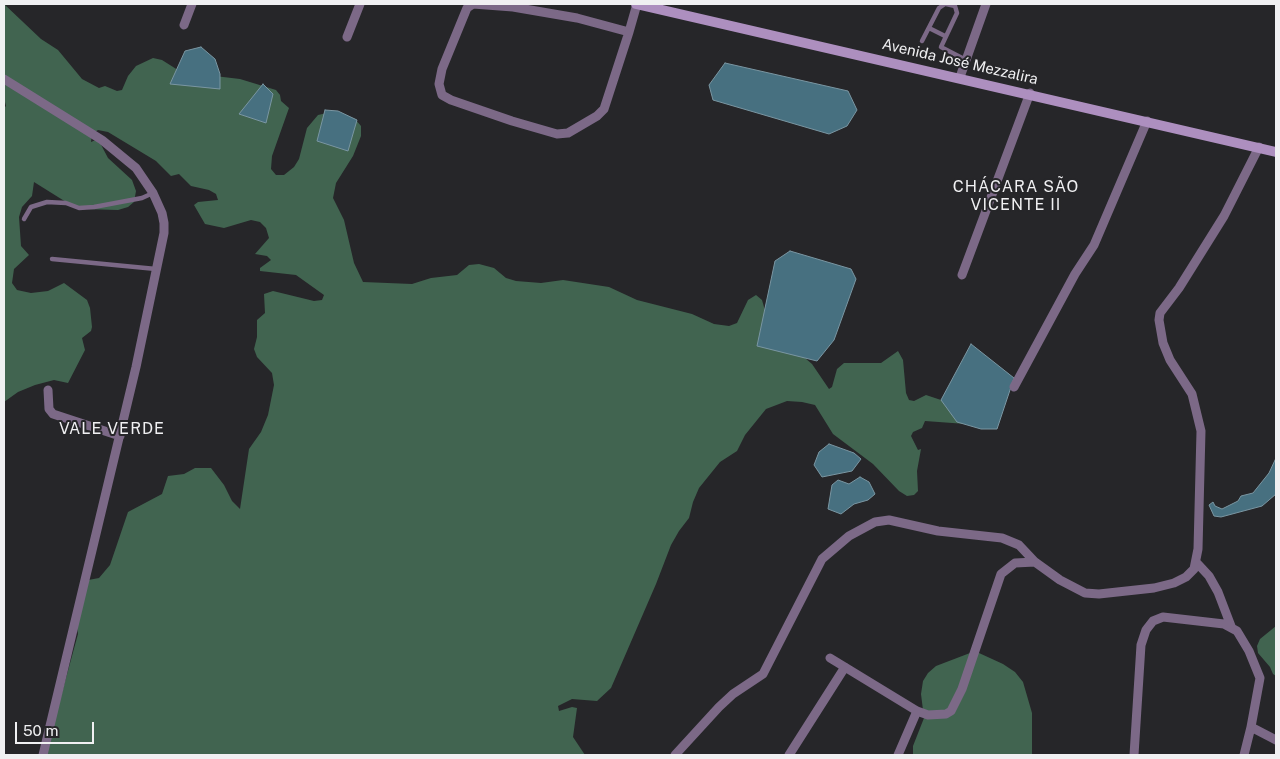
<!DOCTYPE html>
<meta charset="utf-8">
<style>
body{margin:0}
#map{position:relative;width:1280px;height:759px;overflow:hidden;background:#262629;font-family:"Public Sans",sans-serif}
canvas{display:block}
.frame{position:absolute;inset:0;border:5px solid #f0f0f2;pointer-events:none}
.scale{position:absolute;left:15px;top:722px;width:79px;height:22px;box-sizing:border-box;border:2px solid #f0f0f2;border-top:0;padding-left:6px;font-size:15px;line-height:18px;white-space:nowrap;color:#f0f0f2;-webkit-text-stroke:4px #262629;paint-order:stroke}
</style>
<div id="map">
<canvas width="1280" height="759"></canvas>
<div class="frame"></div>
<div class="scale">50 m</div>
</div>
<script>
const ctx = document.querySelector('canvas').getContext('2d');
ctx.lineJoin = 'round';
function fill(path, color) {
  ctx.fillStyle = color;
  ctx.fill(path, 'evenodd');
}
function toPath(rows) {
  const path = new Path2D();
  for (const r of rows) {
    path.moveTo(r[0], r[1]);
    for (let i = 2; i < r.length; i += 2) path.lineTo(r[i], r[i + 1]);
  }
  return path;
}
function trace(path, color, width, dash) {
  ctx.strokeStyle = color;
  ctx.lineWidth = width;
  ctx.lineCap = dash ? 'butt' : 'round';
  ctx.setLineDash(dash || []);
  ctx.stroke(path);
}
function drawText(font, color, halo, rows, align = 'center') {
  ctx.font = font + ' "Public Sans",sans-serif';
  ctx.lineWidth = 4;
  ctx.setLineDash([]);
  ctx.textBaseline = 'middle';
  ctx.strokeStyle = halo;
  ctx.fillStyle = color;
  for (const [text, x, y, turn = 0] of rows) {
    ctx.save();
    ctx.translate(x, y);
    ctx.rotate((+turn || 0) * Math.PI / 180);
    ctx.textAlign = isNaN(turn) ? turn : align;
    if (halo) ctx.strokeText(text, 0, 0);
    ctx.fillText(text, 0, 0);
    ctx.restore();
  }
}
fill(toPath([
 [4,4,41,39,58,50,82,79,99,88,105,86,117,91,122,90,128,76,136,66,153,58,162,60,181,72,240,79,276,90,280,95,281,101,289,108,272,156,271,169,276,175,284,175,294,167,299,159,307,128,318,115,336,111,355,119,361,126,361,136,353,156,336,183,333,198,344,220,354,263,363,282,412,284,431,278,457,275,469,265,479,264,494,268,506,278,516,281,541,283,563,280,609,287,637,300,692,314,714,324,729,326,737,323,748,300,756,295,762,300,770,328,812,364,829,389,832,387,837,369,844,363,881,363,898,351,903,360,906,393,909,400,914,401,926,395,953,404,966,424,925,421,922,428,913,432,911,436,918,450,921,449,917,471,918,491,914,495,907,496,899,491,873,464,833,434,815,405,802,402,787,401,766,409,745,435,737,451,720,462,699,488,693,502,689,518,679,531,671,545,656,584,611,688,597,701,572,699,558,706,559,711,572,707,577,708,573,737,585,755,45,755,78,634,75,612,83,581,99,578,110,565,128,512,162,494,168,476,184,474,195,468,211,468,224,485,232,501,240,509,249,449,261,432,268,415,274,385,272,373,257,357,254,349,257,337,257,320,265,313,264,294,273,291,314,301,322,300,324,295,296,275,260,271,260,268,271,260,267,256,255,254,269,238,266,228,260,222,251,220,224,228,205,224,194,205,198,202,218,200,216,194,209,190,191,186,179,174,171,176,156,161,108,132,98,130,92,134,91,142,98,139,108,158,132,180,136,191,134,202,128,207,118,210,84,209,66,202,34,182,32,196,22,207,19,217,21,246,29,255,14,269,12,283,17,290,31,293,48,291,64,283,87,300,90,308,92,327,91,331,82,338,85,350,68,383,54,380,35,385,18,392,4,402,4,108,6,106,4,98],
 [1276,626,1276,676,1273,674,1270,667,1258,653,1257,646,1260,639],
 [970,653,979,653,1003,664,1015,672,1023,682,1032,713,1032,755,913,755,913,746,924,718,921,694,923,681,928,673,936,666]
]), '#416450');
const water = toPath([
 [201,47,215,59,220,74,220,89,170,84,185,51,201,47],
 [725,63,848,91,857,110,847,126,829,134,713,100,709,85,725,63],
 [263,84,273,94,266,123,239,114,263,84],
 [325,110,338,111,357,120,348,151,317,141,325,110],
 [790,251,851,269,856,279,834,340,817,361,757,346,775,261,790,251],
 [971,344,1014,378,997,429,981,429,957,422,941,400,971,344],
 [829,444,854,453,861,459,852,471,822,477,814,465,819,452,829,444],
 [1276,458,1276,494,1262,506,1221,517,1214,516,1209,505,1213,502,1215,506,1222,509,1238,501,1241,496,1253,493,1269,473,1276,458],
 [860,477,869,482,875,494,868,500,854,504,841,514,828,509,832,485,838,480,849,484,860,477]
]);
fill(water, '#477080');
trace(water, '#7a96a2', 1);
trace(toPath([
 [946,4,955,6,957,13,941,47,966,60],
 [929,28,945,36],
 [922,41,939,8,945,4],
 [24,219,31,207,47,202,66,203,79,208,94,207,142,198,153,193],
 [52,259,156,269]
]), '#7c6987', 4.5);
trace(toPath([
 [184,25,192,4],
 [629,32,577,18,513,7,473,4,467,8,442,69,439,84,442,95,451,100,512,121,557,134,568,133,597,116,604,109,629,32,637,4],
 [347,37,360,4],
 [960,77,986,4],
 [4,79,102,140,136,168,153,193,162,213,164,223,164,233,136,367,43,755],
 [962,275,1030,93],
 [1014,387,1075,274,1094,245,1147,121],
 [48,390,49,409,53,414,120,436],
 [1196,562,1209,576,1218,592,1231,626],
 [830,658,917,711,928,715,946,714,951,711,962,689,1001,574,1015,563,1035,562],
 [675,755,719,707,733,694,763,674,822,559,849,536,875,522,889,520,938,531,1002,538,1019,545,1035,562,1060,580,1085,593,1099,594,1154,588,1174,583,1186,577,1194,569,1198,549,1201,431,1192,394,1170,360,1163,343,1159,320,1160,313,1179,288,1224,216,1259,147],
 [789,755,845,667],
 [898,755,917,711],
 [1134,755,1141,645,1146,630,1153,621,1163,617,1224,624,1237,631,1249,651,1260,678,1251,727,1276,740],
 [1244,755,1251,727]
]), '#7c6987', 9);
trace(toPath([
 [636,4,1276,152]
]), '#ad8fbf', 10);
drawText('15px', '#f0f0f2', '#262629', [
 ["Avenida José Mezzalira",960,62,13]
]);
ctx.letterSpacing = '1px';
drawText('16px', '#f0f0f2', '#262629', [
 ["CHÁCARA SÃO",1016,187],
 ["VICENTE II",1016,205],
 ["VALE VERDE",112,429]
]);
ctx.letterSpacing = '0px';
</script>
